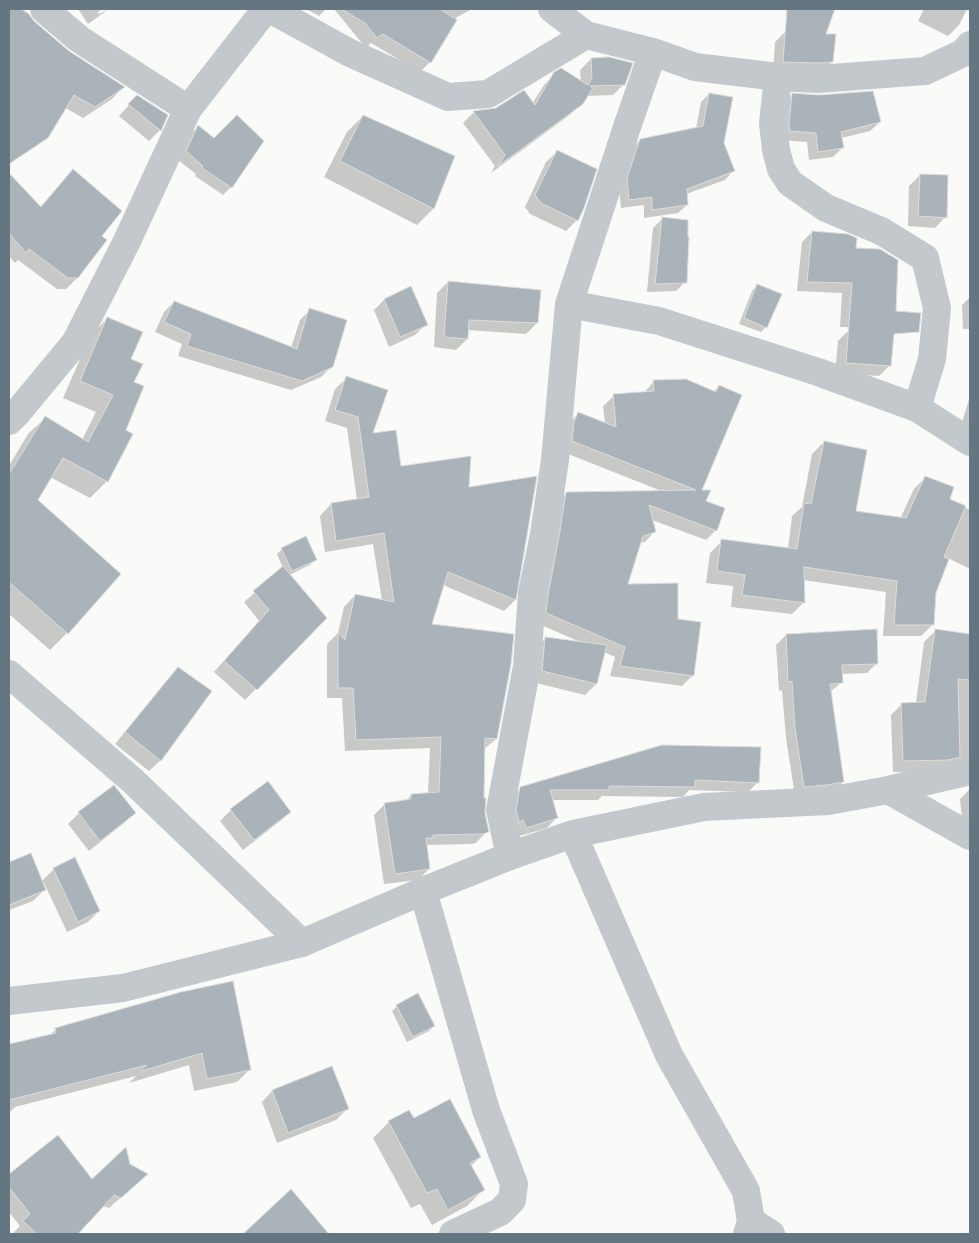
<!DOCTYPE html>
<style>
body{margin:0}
#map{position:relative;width:979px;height:1243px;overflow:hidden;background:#fafaf8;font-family:Commissioner,sans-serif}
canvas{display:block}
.frame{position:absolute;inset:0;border:10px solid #657683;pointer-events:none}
</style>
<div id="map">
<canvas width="979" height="1243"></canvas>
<div class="frame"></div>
</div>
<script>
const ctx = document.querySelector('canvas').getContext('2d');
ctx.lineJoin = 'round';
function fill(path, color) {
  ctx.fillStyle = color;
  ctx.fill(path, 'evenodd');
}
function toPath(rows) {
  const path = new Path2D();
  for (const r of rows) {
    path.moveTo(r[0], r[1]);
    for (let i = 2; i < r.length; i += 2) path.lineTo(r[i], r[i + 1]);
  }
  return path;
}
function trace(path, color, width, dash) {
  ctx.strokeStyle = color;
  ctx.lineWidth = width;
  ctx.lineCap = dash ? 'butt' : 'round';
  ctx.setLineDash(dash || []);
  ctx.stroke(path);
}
fill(toPath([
 [9,9,18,9,28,15,33,22,68,52,123,87,112,99,83,118,64,107,31,93,9,118],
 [78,9,103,9,98,12,99,14,109,9,88,24],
 [306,9,326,9,319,16],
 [334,9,472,9,457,17,430,62,420,72,371,43,366,48],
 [804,9,834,9,824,35,832,62,821,73,773,72,775,42,786,31,795,32],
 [924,9,967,9,959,25,948,36,918,21],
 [591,59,624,84,613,95,586,96,571,114,491,173,495,166,463,123,473,113,532,104,544,85,555,73,581,82,580,70],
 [709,94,723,143,733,171,725,180,686,194,687,205,678,213,644,218,644,205,621,208,619,187,631,149,640,140,696,129,701,102],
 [792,95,880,122,870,131,841,138,842,148,833,157,809,160,807,142,781,140,783,104],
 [137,96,167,115,160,130,149,141,119,116],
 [363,116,433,209,417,225,324,177,347,132],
 [198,127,231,187,223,195,195,176,196,174,178,160,190,134],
 [557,152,583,208,577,220,566,231,530,214,525,207,546,162],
 [920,175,945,217,935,228,908,226,909,186],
 [62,182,100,236,77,278,66,289,57,289,18,260,15,263,9,256,9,205,13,200,40,207],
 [662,219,685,282,676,291,647,292,653,228],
 [812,232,855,250,885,328,840,327,842,293,797,291,802,242],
 [448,282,537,323,526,334,467,330,467,339,456,350,434,347,437,293],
 [757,285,766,327,761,332,739,324,752,291],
 [970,297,970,329,963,329,962,305],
 [384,300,426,324,415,335,389,347,374,310],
 [174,302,291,348,300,320,310,310,332,366,321,377,291,390,178,356,182,344,155,332,164,312],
 [107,319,129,359,133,383,124,430,107,481,90,498,50,477,36,500,67,633,50,650,9,614,9,466,28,434,46,417,82,440,96,412,63,398,90,336],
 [849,330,890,365,879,376,835,373,838,341],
 [347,378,371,435,400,467,468,488,535,477,515,600,504,611,443,585,430,625,496,739,483,750,483,813,487,831,476,843,471,844,426,845,429,869,418,880,384,884,374,815,385,804,406,801,411,795,428,794,430,748,345,751,342,698,327,698,327,644,338,633,344,607,355,595,382,601,373,544,325,552,320,516,331,504,357,500,347,428,325,421,335,389],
 [654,381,713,392,719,386,700,491,716,530,706,540,652,520,655,531,645,542,639,543,626,585,677,620,693,675,682,686,610,676,615,657,604,652,596,684,585,695,532,682,534,650,545,639,580,642,537,623,556,503,567,493,664,492,563,452,568,424,578,414,605,424,603,406,614,396,644,393],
 [970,396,970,429,961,426],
 [824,442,854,512,900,519,914,489,926,477,949,500,970,510,970,569,948,558,935,593,933,624,921,636,883,636,886,592,803,580,804,602,792,614,731,607,733,586,706,583,710,553,722,541,788,549,792,516,802,507,812,454],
 [282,549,315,559,310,565,289,575,325,618,245,700,214,672,259,621,244,602,283,568,277,554],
 [935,631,970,635,970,771,893,772,891,715,902,704,916,703,924,642],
 [786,635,877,663,867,673,841,674,842,682,830,692,843,782,833,792,795,796,786,738,782,690,779,691,776,645],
 [178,669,210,691,160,761,149,771,115,744,167,680],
 [662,746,758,782,748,792,689,790,683,797,602,796,598,800,552,800,557,817,547,828,516,837,510,799,521,788],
 [113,787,134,813,123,824,89,851,68,824,79,813],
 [970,789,970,826,963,827,960,799],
 [231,810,290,812,279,822,243,850,220,821],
 [31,854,41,882,53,870,74,859,99,911,88,922,67,932,44,883,42,884,44,890,33,901,9,910,9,863],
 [181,993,250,1069,237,1082,194,1091,189,1065,129,1083,136,1076,15,1107,9,1113,9,1045,49,1036,56,1029],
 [397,1006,434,1026,429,1031,407,1042,392,1011],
 [331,1068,347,1109,336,1120,277,1143,262,1102,272,1091],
 [414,1119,480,1157,471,1166,483,1190,467,1206,432,1225,420,1204,411,1208,373,1138,389,1122],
 [61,1141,91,1181,135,1185,109,1208,103,1206,77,1234,15,1234,13,1233,20,1226,9,1212,9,1189],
 [291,1191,320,1225,310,1234,244,1234]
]), '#0003');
const building = toPath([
 [9,9,21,9,29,14,34,21,69,51,125,87,95,107,74,95,48,138,9,164,9,9],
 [341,9,440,9,457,20,431,63,383,34,377,38,365,23,341,9],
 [787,9,835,9,826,34,836,34,833,62,818,63,783,62,787,9],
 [609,57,633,63,625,85,590,86,593,88,583,104,498,166,505,155,473,111,496,108,524,90,535,105,554,72,561,68,588,85,592,78,591,58,609,57],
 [873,91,881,122,841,132,844,148,818,152,816,133,790,131,789,123,792,93,819,95,873,91],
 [709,93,733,97,724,143,735,171,687,189,688,205,652,210,652,197,629,200,627,178,640,139,703,126,709,93],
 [137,95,168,115,161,131,128,104,137,95],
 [237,115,264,141,232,188,202,168,203,166,186,151,198,125,214,138,237,115],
 [363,115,455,156,434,209,340,161,363,115],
 [557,150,597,169,584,208,578,221,541,203,535,195,557,150],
 [73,169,122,211,102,236,107,240,78,278,68,278,29,249,26,253,9,233,9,173,41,207,73,169],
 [920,174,948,175,947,218,918,216,920,174],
 [662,217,688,220,688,237,689,237,687,283,655,284,662,217],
 [812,231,848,234,857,238,856,248,880,249,898,260,896,311,921,313,919,332,894,334,891,366,846,363,852,283,807,282,812,231],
 [448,281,541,290,538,323,469,320,468,339,444,337,448,281],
 [757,284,782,294,767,328,744,318,757,284],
 [411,286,428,325,400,337,384,299,411,286],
 [174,301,297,349,309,308,347,320,333,367,302,381,187,346,191,334,164,322,174,301],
 [107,317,143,332,131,359,143,364,134,382,144,386,126,430,133,434,108,482,63,458,38,500,121,574,68,634,9,582,9,474,45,416,88,442,113,395,80,381,107,317],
 [346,376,388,390,373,433,396,430,401,466,471,456,469,487,537,476,516,600,448,572,432,624,514,634,511,664,497,739,485,738,484,798,486,798,485,813,489,832,483,834,433,835,433,838,426,838,430,869,395,874,384,803,411,799,411,794,439,792,441,737,356,740,353,688,338,688,338,632,345,640,355,594,394,602,384,533,336,541,331,503,369,497,358,417,335,410,346,376],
 [686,379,716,392,719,385,742,395,702,490,711,490,706,501,725,508,717,531,649,505,656,532,643,536,628,584,678,583,678,619,701,622,694,676,620,666,625,647,546,613,548,595,559,537,566,492,696,490,572,441,574,422,578,412,616,427,613,394,654,391,653,380,686,379],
 [824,441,867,450,856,511,906,518,925,476,954,487,950,499,966,506,944,557,949,559,936,593,934,625,894,625,897,581,804,567,805,603,742,595,745,575,717,571,721,539,797,549,804,503,811,504,824,441],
 [306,536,317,560,292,571,281,548,306,536],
 [283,566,327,618,257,690,224,661,269,610,253,591,283,566],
 [877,629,878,664,842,665,843,683,830,684,844,782,826,785,804,787,795,728,792,681,788,682,786,634,877,629],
 [935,629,970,634,970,680,958,679,960,757,949,760,903,761,901,703,925,702,935,629],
 [545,637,607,645,597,684,542,671,545,637],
 [178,667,212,691,161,761,125,732,178,667],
 [662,745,761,747,759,783,695,780,695,787,609,786,609,790,550,790,558,818,526,828,523,820,519,822,516,810,520,787,662,745],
 [268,781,291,812,254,840,230,809,268,781],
 [114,785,136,813,100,841,78,812,114,785],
 [31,853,46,890,9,905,9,862,31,853],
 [75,857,100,911,78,922,53,868,75,857],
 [233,981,251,1070,207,1079,202,1053,142,1071,141,1070,147,1065,9,1100,9,1044,56,1033,55,1028,181,992,233,981],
 [418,993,435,1026,413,1037,396,1005,418,993],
 [332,1066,349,1109,288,1133,272,1090,332,1066],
 [450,1099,481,1157,470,1163,485,1190,448,1210,437,1189,427,1193,388,1121,409,1110,414,1118,450,1099],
 [58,1135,92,1179,126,1147,130,1164,148,1174,121,1198,114,1195,78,1234,37,1234,23,1221,30,1214,9,1187,9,1174,58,1135],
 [291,1189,329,1234,243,1234,291,1189]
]);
fill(building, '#aab3b9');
trace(building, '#dcdcda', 1);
trace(toPath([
 [44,9,79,39,188,109],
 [270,9,350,53,448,97,488,94,586,35],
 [552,9,586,35,653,52,695,67,778,77,818,79,925,71,963,53,970,45],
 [778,77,773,123,776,150,781,169,790,183,826,208,881,231,925,258,937,308,932,359,917,408],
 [569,304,659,321,818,372,917,408,970,442],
 [9,421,17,413,75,343,127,241,188,109,266,9],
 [9,674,133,781,302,943],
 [888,790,970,836],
 [573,834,669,1055,746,1191,751,1221,747,1234],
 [510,856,500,810,527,666,532,593,544,534,555,460,569,304,627,127,653,52],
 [423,891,486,1110,514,1184,512,1200,500,1212,453,1234],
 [9,1001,123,988,302,943,423,891,510,856,573,834,704,807,828,801,888,790,970,771],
 [751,1221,771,1234]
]), '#c3c8cc', 28);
</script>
